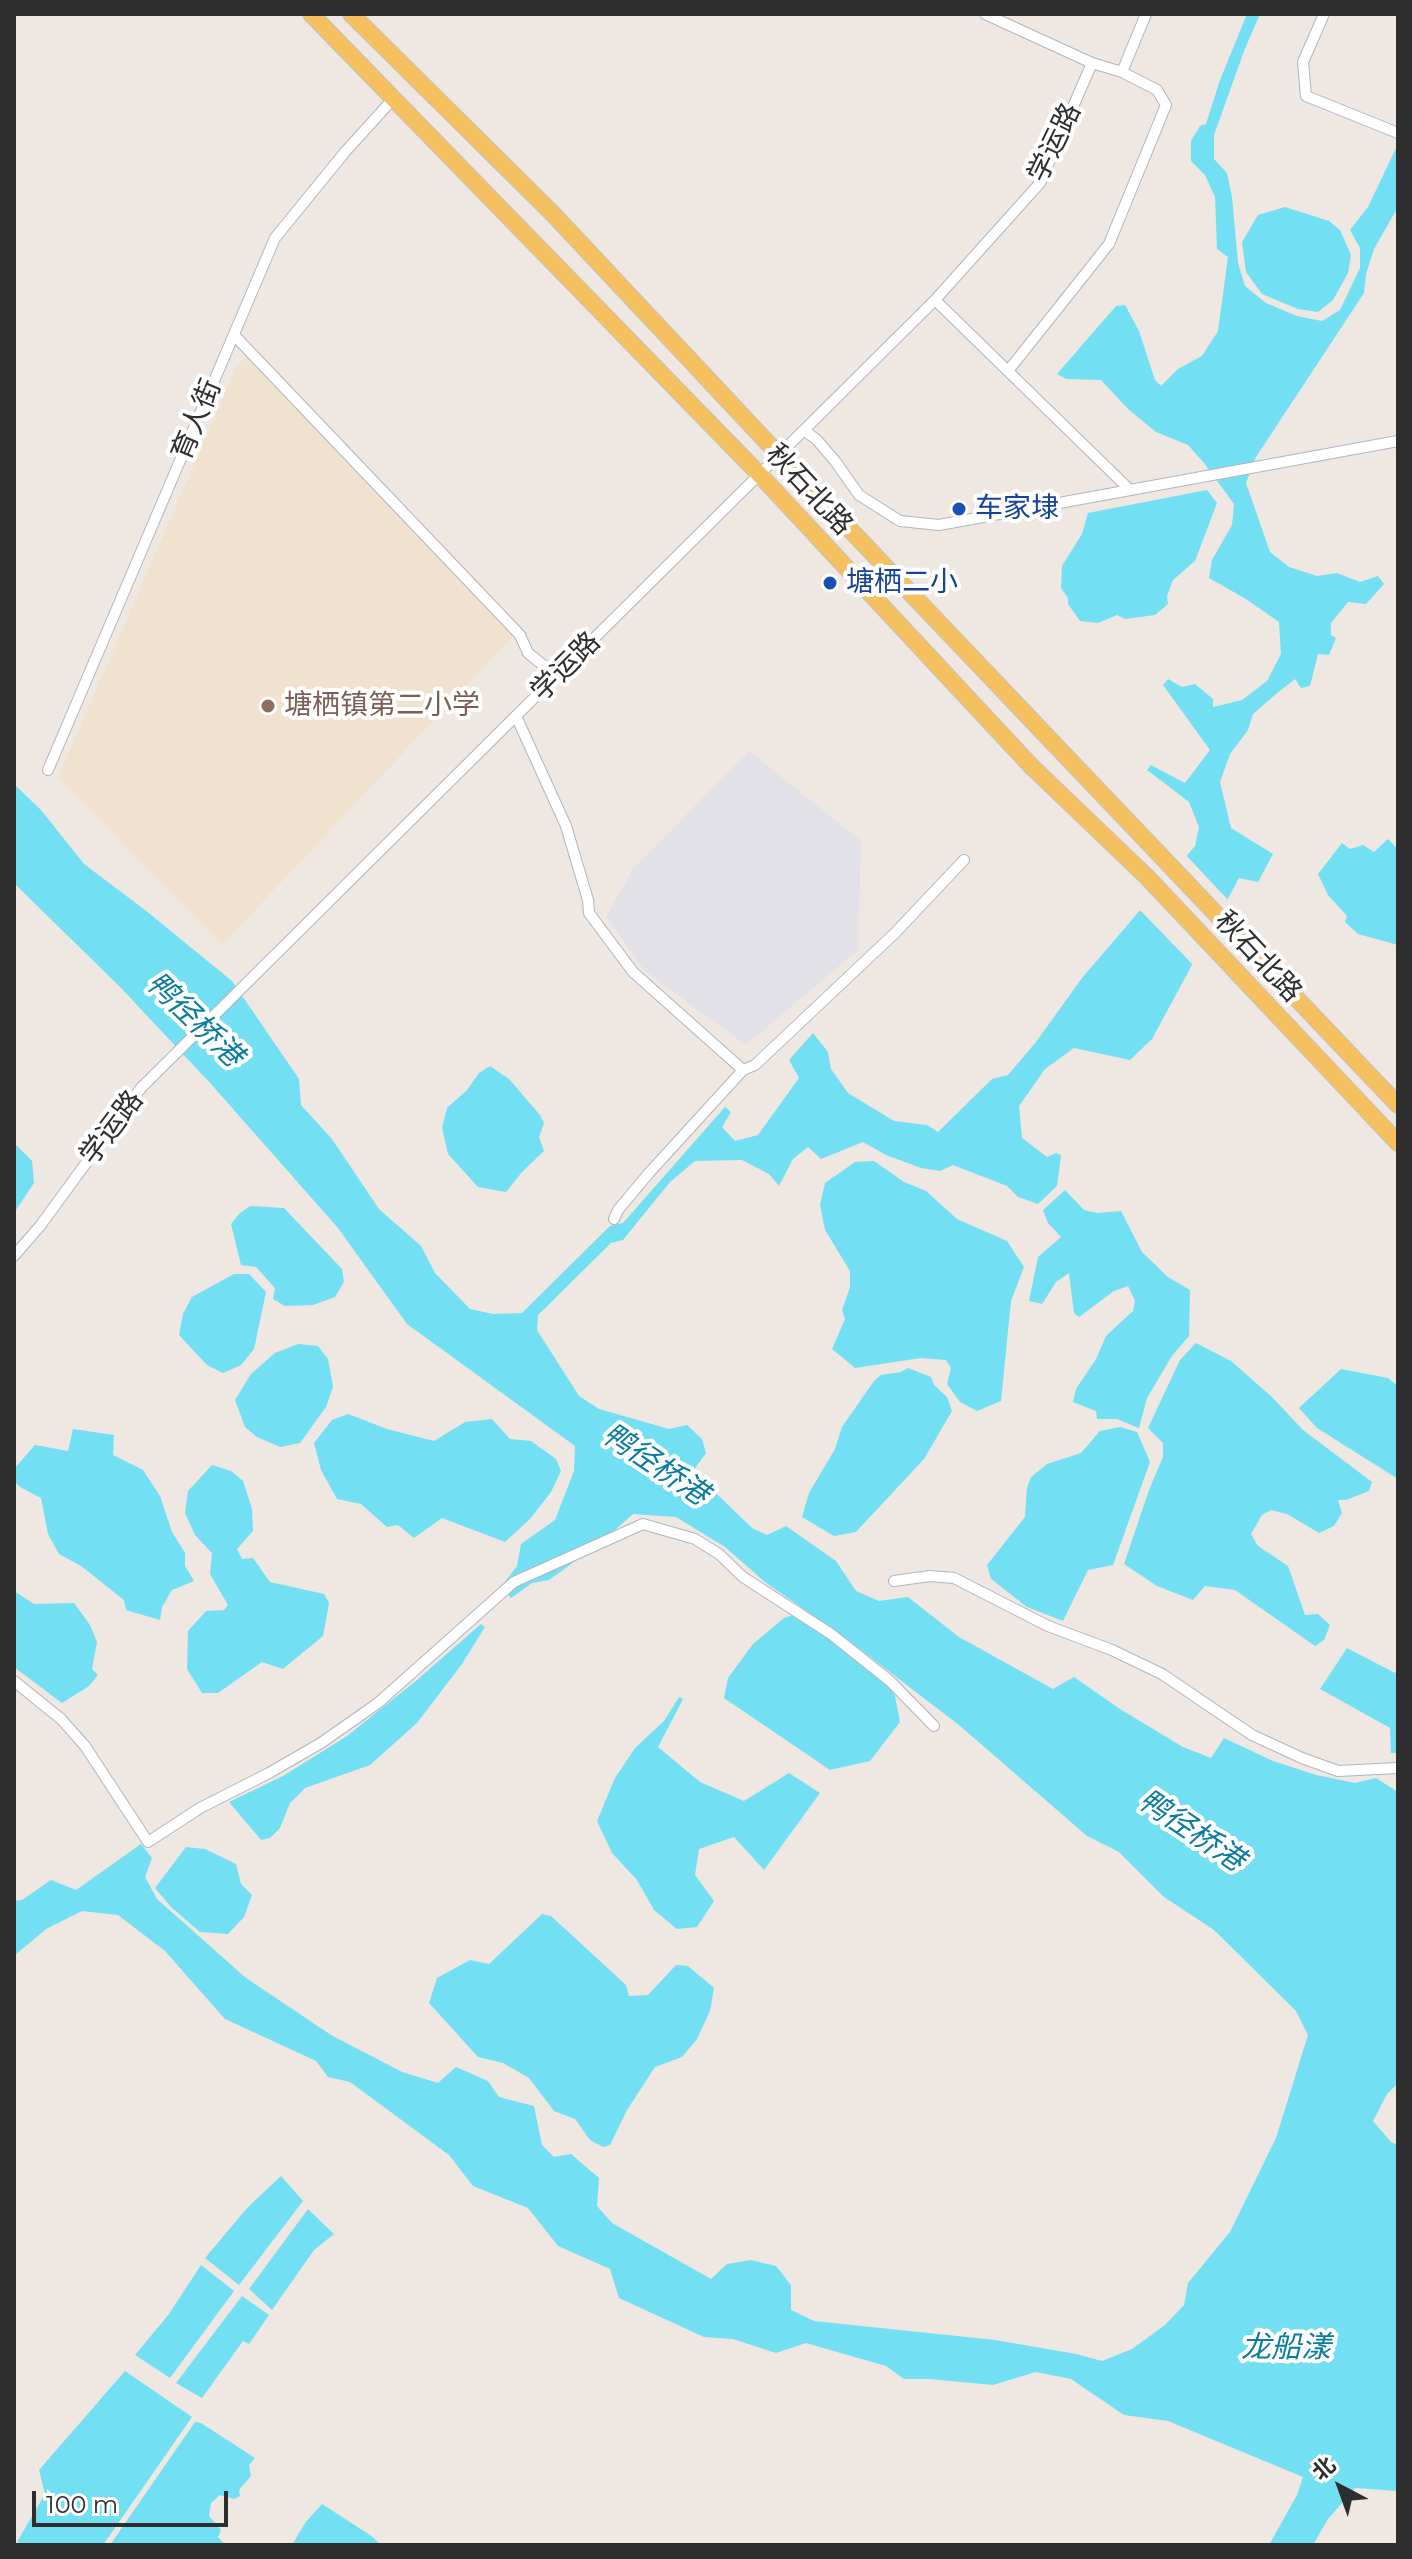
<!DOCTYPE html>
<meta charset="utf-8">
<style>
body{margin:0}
#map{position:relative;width:1412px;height:2559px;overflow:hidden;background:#efe7e1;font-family:Montserrat,"Noto Sans SC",sans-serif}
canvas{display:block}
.frame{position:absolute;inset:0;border:16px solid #2e2e2e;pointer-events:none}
.north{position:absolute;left:1300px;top:2447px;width:80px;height:80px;-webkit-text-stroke:6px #fff;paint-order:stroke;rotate:319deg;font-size:22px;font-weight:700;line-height:32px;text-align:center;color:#2e2e2e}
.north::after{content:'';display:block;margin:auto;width:28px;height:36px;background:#2e2e2e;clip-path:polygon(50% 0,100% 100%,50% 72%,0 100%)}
.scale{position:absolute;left:32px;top:2491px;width:196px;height:36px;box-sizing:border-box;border:4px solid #2e2e2e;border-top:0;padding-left:10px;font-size:24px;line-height:28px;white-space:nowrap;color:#2e2e2e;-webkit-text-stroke:6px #fff;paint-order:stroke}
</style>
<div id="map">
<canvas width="1412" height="2559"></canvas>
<div class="frame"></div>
<div class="north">北</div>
<div class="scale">100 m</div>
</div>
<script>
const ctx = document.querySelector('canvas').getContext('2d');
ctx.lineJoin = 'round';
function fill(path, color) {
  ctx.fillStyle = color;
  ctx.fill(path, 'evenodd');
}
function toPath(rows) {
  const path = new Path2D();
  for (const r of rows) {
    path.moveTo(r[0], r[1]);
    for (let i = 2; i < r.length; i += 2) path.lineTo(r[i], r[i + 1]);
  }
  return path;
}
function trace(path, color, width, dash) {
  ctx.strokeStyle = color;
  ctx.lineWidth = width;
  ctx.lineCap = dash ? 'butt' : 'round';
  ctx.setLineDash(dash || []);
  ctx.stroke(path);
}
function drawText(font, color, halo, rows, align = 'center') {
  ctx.font = font + ' Montserrat,"Noto Sans SC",sans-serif';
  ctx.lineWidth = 8;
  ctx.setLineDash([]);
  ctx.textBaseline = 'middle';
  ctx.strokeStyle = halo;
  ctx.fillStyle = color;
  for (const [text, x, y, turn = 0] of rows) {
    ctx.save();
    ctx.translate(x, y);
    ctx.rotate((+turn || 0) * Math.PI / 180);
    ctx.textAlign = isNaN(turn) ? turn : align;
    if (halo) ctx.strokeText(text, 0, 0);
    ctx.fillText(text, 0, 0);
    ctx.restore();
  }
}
fill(toPath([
 [749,751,861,841,858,950,746,1045,645,971,606,917,633,869]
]), '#e2e1e8');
fill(toPath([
 [248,355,515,634,223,944,58,778,236,368]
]), '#f1e2d0');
fill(toPath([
 [1247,14,1260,14,1244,51,1214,135,1214,159,1227,173,1232,197,1238,263,1245,286,1266,303,1297,316,1322,321,1340,310,1360,268,1360,248,1350,230,1368,207,1398,144,1398,207,1374,249,1366,274,1364,293,1256,457,1246,483,1270,552,1289,567,1317,576,1337,573,1360,582,1378,576,1384,584,1366,604,1348,602,1331,623,1331,635,1336,638,1329,655,1318,654,1310,686,1301,688,1295,679,1276,694,1253,714,1248,730,1230,754,1220,782,1231,828,1273,854,1258,882,1239,878,1152,1039,1130,1060,1074,1048,1045,1069,1019,1106,1022,1138,1047,1157,1056,1153,1061,1155,1057,1186,1038,1204,1018,1197,1007,1186,953,1165,940,1171,921,1168,886,1155,863,1142,821,1159,808,1147,793,1159,779,1186,769,1174,742,1160,695,1161,670,1182,623,1240,611,1243,538,1315,537,1330,579,1396,599,1409,669,1429,687,1425,702,1439,706,1453,693,1471,752,1528,767,1535,786,1526,836,1561,856,1591,879,1601,908,1597,959,1637,1053,1689,1074,1677,1120,1709,1183,1747,1211,1758,1224,1738,1273,1761,1316,1775,1355,1783,1376,1778,1398,1792,1398,2083,1387,2094,1373,2121,1391,2142,1398,2145,1398,2491,1355,2488,1328,2519,1313,2545,1269,2545,1297,2495,1303,2477,1168,2421,1124,2415,1071,2379,1036,2372,993,2385,929,2379,904,2379,886,2366,806,2343,776,2353,733,2339,704,2337,619,2298,610,2269,558,2246,528,2208,473,2186,449,2155,350,2082,328,2077,316,2061,225,2019,165,1951,118,1915,82,1911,46,1929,14,1956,14,1901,22,1900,51,1880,76,1890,141,1844,152,1858,145,1877,157,1899,246,1978,331,2035,402,2072,438,2083,456,2067,488,2081,499,2097,534,2106,542,2145,554,2157,571,2154,599,2178,597,2206,612,2223,711,2279,727,2264,751,2260,776,2266,791,2285,791,2310,814,2321,995,2340,1076,2354,1102,2361,1132,2349,1165,2325,1184,2305,1188,2283,1230,2232,1276,2138,1308,2035,1296,2011,1214,1930,1164,1897,1119,1852,1087,1836,959,1725,844,1637,765,1582,725,1547,676,1517,633,1514,599,1544,549,1580,532,1583,511,1598,501,1587,517,1566,521,1544,555,1520,574,1471,575,1446,407,1324,338,1228,211,1084,121,988,14,883,14,784,41,810,84,864,145,910,232,981,299,1079,301,1105,332,1139,379,1209,421,1246,435,1273,470,1309,493,1314,522,1313,610,1226,623,1223,725,1107,731,1112,722,1127,735,1141,758,1135,799,1078,789,1060,813,1033,828,1052,831,1069,848,1093,894,1121,927,1125,938,1132,992,1079,1008,1075,1036,1042,1082,978,1195,846,1199,827,1189,802,1147,770,1151,765,1185,783,1210,750,1163,685,1168,679,1182,687,1195,684,1213,699,1213,707,1242,700,1267,681,1281,654,1279,622,1246,599,1209,578,1212,560,1232,525,1234,504,1204,463,1188,445,1156,432,1128,409,1101,380,1066,379,1057,374,1116,306,1125,305,1139,331,1155,380,1161,386,1178,369,1202,356,1218,331,1228,257,1217,249,1215,197,1205,175,1191,161,1191,141,1200,126,1206,124,1220,80],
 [1285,207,1329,221,1340,230,1351,255,1348,273,1333,300,1318,312,1298,309,1262,294,1246,272,1242,242,1258,215],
 [1207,490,1217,503,1195,561,1173,580,1167,596,1168,604,1155,615,1125,619,1117,615,1098,623,1080,621,1068,604,1068,598,1061,588,1062,566,1082,534,1088,513],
 [1388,839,1398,850,1398,945,1358,934,1345,922,1347,916,1328,895,1318,874,1342,843,1350,849,1363,845,1374,852],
 [490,1066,509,1079,540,1115,544,1123,539,1137,544,1151,522,1172,506,1192,478,1187,448,1154,442,1128,447,1108,467,1090,479,1073],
 [14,1143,32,1161,34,1183,14,1213],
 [874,1161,904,1182,926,1191,957,1219,1007,1241,1024,1267,1011,1301,1001,1401,977,1411,960,1402,947,1384,951,1368,946,1360,921,1358,855,1368,832,1349,845,1319,842,1310,850,1287,850,1271,825,1230,820,1205,825,1183,855,1162],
 [1065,1190,1084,1210,1097,1213,1121,1211,1142,1252,1168,1277,1190,1290,1189,1336,1172,1356,1147,1398,1139,1428,1117,1419,1097,1419,1096,1411,1073,1402,1076,1389,1096,1359,1106,1336,1133,1311,1135,1301,1128,1286,1114,1291,1079,1317,1074,1313,1069,1273,1056,1282,1042,1304,1029,1301,1038,1257,1061,1237,1048,1223,1043,1210],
 [250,1206,284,1208,342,1269,344,1282,335,1297,313,1305,285,1306,273,1299,275,1288,256,1267,241,1265,231,1224,239,1214],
 [234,1274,249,1274,266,1292,254,1349,241,1365,223,1373,207,1365,179,1335,183,1314,192,1297],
 [1196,1343,1231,1361,1272,1397,1303,1430,1372,1482,1369,1491,1346,1500,1338,1500,1342,1513,1334,1526,1319,1533,1287,1514,1271,1510,1262,1515,1251,1534,1258,1546,1288,1566,1305,1615,1318,1614,1330,1625,1324,1640,1315,1646,1235,1590,1205,1586,1193,1600,1157,1586,1124,1564,1149,1490,1163,1457,1163,1443,1148,1428,1180,1360],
 [298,1344,318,1346,328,1359,333,1387,326,1407,300,1443,280,1447,257,1437,245,1427,235,1400,251,1374,275,1353],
 [908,1368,931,1377,934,1385,947,1397,952,1411,924,1459,856,1532,834,1536,802,1517,809,1493,835,1449,842,1427,874,1381,881,1375,901,1372],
 [1341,1369,1388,1378,1398,1386,1398,1479,1317,1428,1299,1408],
 [348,1414,387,1429,434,1441,465,1422,492,1419,510,1439,531,1441,556,1459,561,1471,551,1492,530,1519,505,1542,442,1518,414,1538,398,1525,387,1527,361,1504,337,1499,321,1470,314,1443,332,1420],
 [1120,1427,1137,1432,1150,1462,1113,1565,1088,1570,1063,1621,1027,1607,991,1579,987,1565,1025,1517,1027,1488,1031,1477,1047,1464,1081,1453,1100,1431],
 [73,1429,114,1435,113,1455,143,1470,160,1496,172,1532,185,1553,185,1566,194,1581,172,1590,162,1607,160,1620,126,1610,124,1600,81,1566,59,1554,48,1534,41,1498,20,1487,14,1481,14,1469,35,1445,68,1451],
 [212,1465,231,1471,243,1481,252,1509,253,1531,237,1549,242,1559,253,1558,270,1582,324,1594,329,1603,323,1636,283,1669,262,1662,218,1693,202,1693,187,1669,188,1631,206,1611,224,1610,228,1605,210,1574,212,1553,195,1535,185,1513,188,1491],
 [14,1591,34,1604,74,1603,90,1625,97,1642,92,1669,98,1675,89,1686,62,1703,14,1667],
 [793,1615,829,1637,894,1691,900,1722,870,1761,830,1770,724,1698,728,1678,753,1644,784,1618],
 [481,1624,485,1627,462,1664,417,1723,370,1765,305,1788,290,1803,280,1828,270,1838,261,1840,229,1802,283,1776,347,1736,417,1680],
 [1347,1648,1395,1673,1398,1669,1398,1753,1391,1753,1390,1728,1320,1689],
 [679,1697,683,1699,658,1747,700,1782,744,1801,789,1773,820,1793,764,1870,734,1837,699,1849,695,1875,714,1901,697,1927,677,1929,654,1910,637,1880,612,1853,597,1821,615,1778,635,1748,664,1721],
 [186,1847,205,1849,236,1864,241,1884,252,1895,244,1917,228,1934,200,1932,171,1907,155,1888],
 [542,1914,551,1916,626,1985,629,1996,648,1995,676,1965,688,1966,714,1988,710,2011,697,2039,682,2057,655,2067,627,2110,610,2145,603,2147,590,2140,575,2119,554,2111,529,2078,503,2063,478,2057,429,2003,437,1978,470,1960,489,1964],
 [281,2176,303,2201,239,2285,205,2258,248,2207],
 [308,2209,334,2234,314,2250,272,2310,249,2289],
 [201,2265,234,2291,170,2378,135,2355,169,2314],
 [242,2296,269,2315,249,2344,243,2341,202,2398,176,2383],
 [125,2371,192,2417,103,2545,22,2545,17,2542,45,2494,39,2470],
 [195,2422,201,2423,255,2458,249,2465,251,2476,239,2490,240,2496,234,2499,220,2495,211,2503,209,2516,221,2530,218,2537,225,2545,110,2545],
 [322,2504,370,2535,379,2543,378,2545,292,2545,305,2523]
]), '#73dff2');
fill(toPath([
 [1184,853,1230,902,1195,967,1138,908]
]), '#efe7e1');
const street = toPath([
 [985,14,1092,63,1122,72,1157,90,1166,105,1109,244,1008,371],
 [1324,14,1303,62,1306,96,1398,133],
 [1122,72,1146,14],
 [935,300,1130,490],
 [234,335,520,635,528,653,557,676],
 [805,431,817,440,835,461,859,495,900,521,939,525,1398,441],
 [516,716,566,826,588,900,589,913,633,972,743,1070],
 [48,770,275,238,345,152,393,99],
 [614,1219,618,1210,649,1173,743,1070,755,1065,895,933,964,860],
 [14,1256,40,1226,141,1088,935,300,1040,183,1092,63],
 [894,1581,930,1576,954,1578,1048,1626,1112,1650,1162,1674,1252,1735,1302,1758,1338,1771,1398,1768],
 [14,1681,61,1719,85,1746,148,1842,200,1808,269,1773,321,1743,378,1703,514,1582,643,1524,695,1539,719,1554,743,1577,831,1634,890,1681,934,1726]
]);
const primary = toPath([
 [311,14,759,474,1031,766,1147,877,1398,1143],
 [351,14,552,213,780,456,1398,1105]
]);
trace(street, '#b1b5be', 12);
trace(primary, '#c4c4c4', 18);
trace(street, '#fff', 10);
trace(primary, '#f5c160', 16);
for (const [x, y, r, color] of [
 [959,509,8,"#1a4fb4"],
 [830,583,8,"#1a4fb4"],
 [268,706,8,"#8d6e63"]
]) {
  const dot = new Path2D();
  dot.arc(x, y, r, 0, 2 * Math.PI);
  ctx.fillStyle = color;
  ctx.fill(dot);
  trace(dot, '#fff', 3);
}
drawText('28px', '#2e2e2e', '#fff', [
 ["学运路",1055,143,-64],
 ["育人街",197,420,-67],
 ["秋石北路",809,490,47],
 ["学运路",566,667,-45],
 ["秋石北路",1258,957,47],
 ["学运路",112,1128,-53]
]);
drawText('28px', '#164399', '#fff', [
 ["车家埭",975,509],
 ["塘栖二小",846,583]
], 'left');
drawText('28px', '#785e54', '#fff', [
 ["塘栖镇第二小学",284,706]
], 'left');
drawText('italic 30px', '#0a7c9f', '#fff', [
 ["鸭径桥港",194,1020,44],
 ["鸭径桥港",655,1465,34],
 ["鸭径桥港",1191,1831,34],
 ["龙船漾",1286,2348]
]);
</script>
